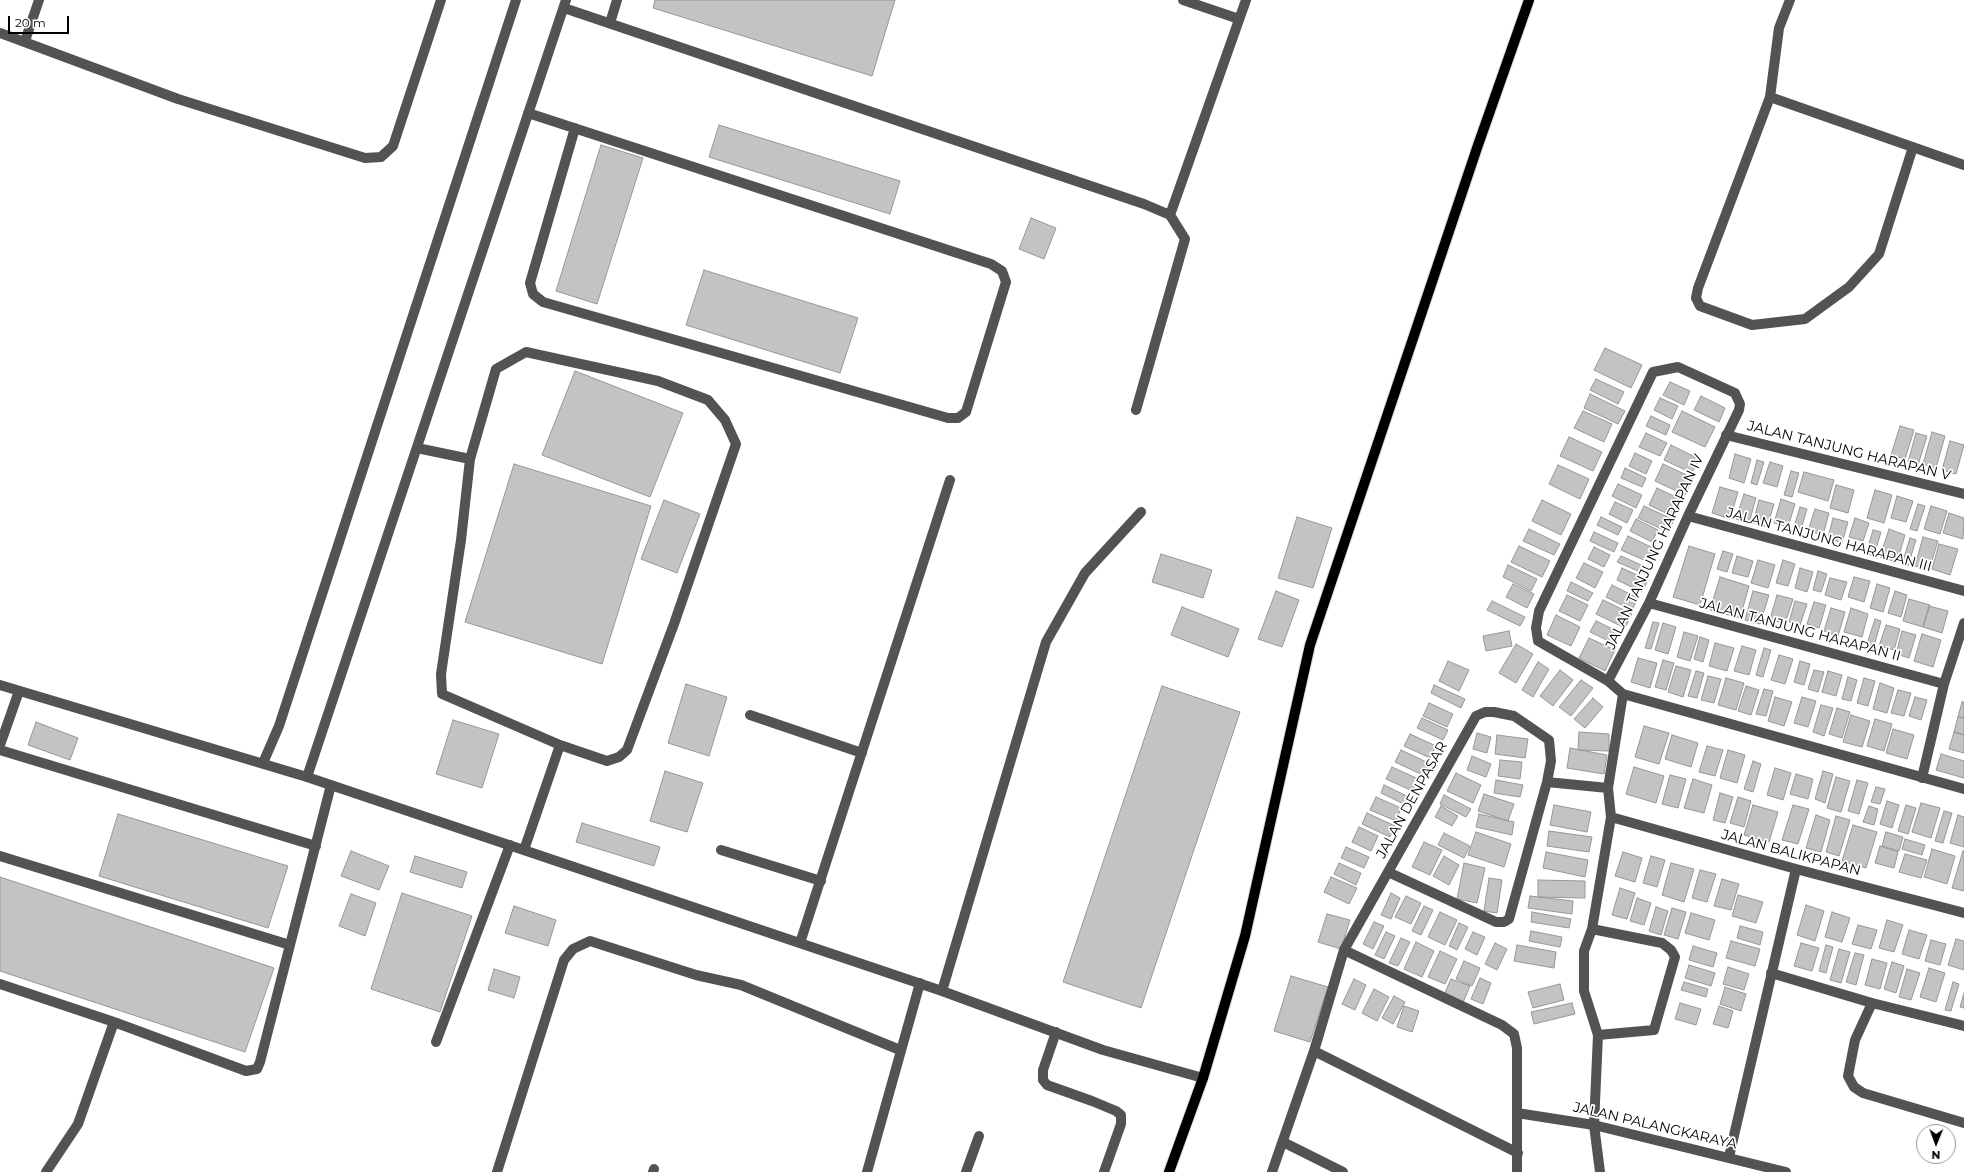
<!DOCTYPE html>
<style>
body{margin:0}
#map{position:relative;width:1964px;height:1172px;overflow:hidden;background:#fff;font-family:Montserrat,sans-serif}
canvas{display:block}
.north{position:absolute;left:1916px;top:1124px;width:40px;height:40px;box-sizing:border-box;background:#fff;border:1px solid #999;border-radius:50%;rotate:181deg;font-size:11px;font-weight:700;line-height:16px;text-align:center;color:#000}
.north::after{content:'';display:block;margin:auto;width:14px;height:18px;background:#000;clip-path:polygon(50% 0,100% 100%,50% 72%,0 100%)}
.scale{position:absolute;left:8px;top:16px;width:61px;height:18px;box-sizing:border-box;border:2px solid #000;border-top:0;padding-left:5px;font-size:12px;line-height:14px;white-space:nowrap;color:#000;-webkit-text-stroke:3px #fff;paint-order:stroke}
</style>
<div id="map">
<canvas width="1964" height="1172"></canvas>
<div class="north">N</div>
<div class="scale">20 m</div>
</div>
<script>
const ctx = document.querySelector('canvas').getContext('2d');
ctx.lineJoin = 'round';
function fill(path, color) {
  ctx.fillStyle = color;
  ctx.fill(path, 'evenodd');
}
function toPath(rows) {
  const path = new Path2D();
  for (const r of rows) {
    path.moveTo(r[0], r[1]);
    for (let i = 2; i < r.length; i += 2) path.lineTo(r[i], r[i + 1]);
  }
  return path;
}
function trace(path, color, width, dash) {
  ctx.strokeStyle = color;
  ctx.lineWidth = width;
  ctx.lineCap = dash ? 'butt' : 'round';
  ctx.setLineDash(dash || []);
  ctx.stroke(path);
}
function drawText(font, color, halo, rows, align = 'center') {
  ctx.font = font + ' Montserrat,sans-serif';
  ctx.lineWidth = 3.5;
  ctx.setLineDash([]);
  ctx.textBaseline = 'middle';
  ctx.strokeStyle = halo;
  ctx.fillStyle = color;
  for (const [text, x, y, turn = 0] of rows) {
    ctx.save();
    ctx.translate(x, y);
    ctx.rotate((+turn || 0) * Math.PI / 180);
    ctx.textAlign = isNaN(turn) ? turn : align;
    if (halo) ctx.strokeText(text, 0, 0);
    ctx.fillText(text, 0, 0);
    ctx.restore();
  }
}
const building = toPath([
 [655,0,895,0,872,76,653,8,655,0],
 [719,125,900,181,890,214,709,157,719,125],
 [601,145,643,158,597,304,556,291,601,145],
 [1031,218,1056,228,1044,259,1019,249,1031,218],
 [704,270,858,318,840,373,686,325,704,270],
 [1605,348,1642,365,1631,388,1594,370,1605,348],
 [575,371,683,413,650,497,542,455,575,371],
 [1596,379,1624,392,1618,404,1590,390,1596,379],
 [1670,382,1690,391,1684,405,1663,395,1670,382],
 [1590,394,1625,411,1618,424,1584,408,1590,394],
 [1701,396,1725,408,1719,422,1694,410,1701,396],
 [1660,398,1678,406,1672,419,1654,410,1660,398],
 [1583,411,1612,424,1604,442,1574,428,1583,411],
 [1682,411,1715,427,1705,447,1672,432,1682,411],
 [1651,416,1670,425,1666,435,1646,426,1651,416],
 [1900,426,1914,430,1905,459,1891,455,1900,426],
 [1932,432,1945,436,1936,468,1923,464,1932,432],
 [1646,433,1667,443,1660,456,1639,447,1646,433],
 [1916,433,1927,436,1918,465,1908,462,1916,433],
 [1569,437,1602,452,1593,471,1560,456,1569,437],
 [1950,441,1964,445,1956,474,1942,470,1950,441],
 [1671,445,1699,459,1692,473,1664,460,1671,445],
 [1635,453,1652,461,1646,474,1629,466,1635,453],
 [1735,454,1751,459,1744,483,1729,478,1735,454],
 [1757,460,1764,462,1757,485,1751,483,1757,460],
 [1770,462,1783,466,1777,487,1763,483,1770,462],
 [514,464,651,506,602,664,465,622,514,464],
 [1663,464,1693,478,1685,495,1655,481,1663,464],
 [1558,465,1589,479,1580,499,1549,484,1558,465],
 [1625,468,1646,478,1642,487,1621,478,1625,468],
 [1791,471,1799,473,1792,497,1784,495,1791,471],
 [1804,472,1834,480,1828,501,1798,492,1804,472],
 [1618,484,1642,495,1636,508,1612,496,1618,484],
 [1836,485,1854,490,1848,513,1830,508,1836,485],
 [1720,487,1738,492,1730,519,1712,513,1720,487],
 [1657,488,1680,499,1672,516,1649,505,1657,488],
 [1875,490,1892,495,1884,523,1867,518,1875,490],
 [1744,494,1756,498,1749,523,1736,519,1744,494],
 [1897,496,1913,501,1906,522,1891,518,1897,496],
 [1781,499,1795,504,1788,527,1774,523,1781,499],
 [664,500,700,514,677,573,641,559,664,500],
 [1542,500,1571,514,1561,535,1532,521,1542,500],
 [1759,500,1774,504,1767,527,1753,523,1759,500],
 [1615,502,1633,510,1627,523,1609,514,1615,502],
 [1918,504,1925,506,1917,531,1910,529,1918,504],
 [1644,506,1674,520,1668,532,1638,518,1644,506],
 [1931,506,1947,511,1940,534,1924,529,1931,506],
 [1800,507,1807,509,1800,532,1793,530,1800,507],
 [1815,509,1829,513,1823,535,1808,531,1815,509],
 [1949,513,1964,518,1963,539,1943,533,1949,513],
 [1297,517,1332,528,1313,588,1278,578,1297,517],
 [1601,517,1622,527,1618,535,1597,525,1601,517],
 [1833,518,1848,522,1842,543,1828,538,1833,518],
 [1855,518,1869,523,1863,541,1849,537,1855,518],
 [1636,519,1658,530,1652,542,1630,531,1636,519],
 [1529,529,1560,544,1554,555,1523,541,1529,529],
 [1889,529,1905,535,1897,562,1880,557,1889,529],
 [1873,530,1881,532,1874,556,1866,554,1873,530],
 [1594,532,1618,543,1614,552,1590,541,1594,532],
 [1628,536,1653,548,1646,561,1621,550,1628,536],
 [1923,537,1938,541,1929,570,1915,566,1923,537],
 [1910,538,1916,540,1908,566,1902,564,1910,538],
 [1939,544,1958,549,1950,575,1932,569,1939,544],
 [1519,546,1550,561,1542,577,1511,562,1519,546],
 [1689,546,1715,554,1700,605,1673,597,1689,546],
 [1594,547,1610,555,1604,567,1588,559,1594,547],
 [1723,551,1733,554,1727,572,1717,569,1723,551],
 [1161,554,1212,570,1203,598,1152,582,1161,554],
 [1621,556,1648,568,1645,574,1617,562,1621,556],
 [1737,556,1753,561,1748,577,1732,573,1737,556],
 [1758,560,1775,565,1768,588,1751,583,1758,560],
 [1783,560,1795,564,1788,586,1776,583,1783,560],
 [1584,563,1603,572,1595,588,1576,578,1584,563],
 [1508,565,1537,579,1531,591,1503,577,1508,565],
 [1622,568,1648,580,1642,592,1617,580,1622,568],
 [1800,568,1813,572,1807,592,1795,588,1800,568],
 [1818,571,1827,574,1821,592,1813,590,1818,571],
 [1720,577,1749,586,1740,618,1710,610,1720,577],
 [1854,577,1870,581,1864,602,1848,597,1854,577],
 [1830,578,1847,582,1841,600,1825,595,1830,578],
 [1571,582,1593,593,1588,601,1567,591,1571,582],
 [1513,584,1534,594,1527,608,1506,597,1513,584],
 [1877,584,1890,588,1883,612,1870,608,1877,584],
 [1612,585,1638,598,1632,610,1606,597,1612,585],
 [1276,591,1299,600,1282,647,1258,639,1276,591],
 [1753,591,1769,595,1760,624,1745,620,1753,591],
 [1895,591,1907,595,1901,617,1888,613,1895,591],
 [1567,595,1588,605,1580,621,1559,611,1567,595],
 [1777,595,1793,599,1785,624,1770,619,1777,595],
 [1909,599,1930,605,1923,627,1903,621,1909,599],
 [1603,600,1632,614,1625,628,1596,614,1603,600],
 [1492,601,1525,617,1520,626,1487,610,1492,601],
 [1795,601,1807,604,1800,625,1789,622,1795,601],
 [1814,602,1826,605,1819,628,1807,624,1814,602],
 [1929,606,1948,611,1942,633,1923,627,1929,606],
 [1182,607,1239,629,1228,657,1171,635,1182,607],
 [1831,608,1845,612,1838,636,1824,631,1831,608],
 [1851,608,1868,614,1862,637,1844,632,1851,608],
 [1556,615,1580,627,1571,646,1547,635,1556,615],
 [1875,619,1881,621,1874,646,1867,644,1875,619],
 [1596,621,1619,632,1613,643,1590,632,1596,621],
 [1653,622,1659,623,1651,649,1645,648,1653,622],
 [1663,623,1676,627,1668,654,1655,650,1663,623],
 [1886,625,1900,629,1894,650,1879,646,1886,625],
 [1509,631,1512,646,1486,651,1483,636,1509,631],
 [1902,631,1916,635,1909,658,1896,654,1902,631],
 [1684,632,1698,636,1690,661,1677,657,1684,632],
 [1922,634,1941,640,1933,667,1914,661,1922,634],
 [1700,637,1709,640,1703,662,1694,659,1700,637],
 [1589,638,1615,650,1605,671,1579,658,1589,638],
 [1715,643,1734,648,1727,671,1709,666,1715,643],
 [1516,644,1533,654,1516,683,1499,673,1516,644],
 [1742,646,1756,650,1749,675,1734,671,1742,646],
 [1764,648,1771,650,1763,677,1756,675,1764,648],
 [1779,655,1793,659,1785,684,1771,680,1779,655],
 [1638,658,1657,663,1650,688,1631,682,1638,658],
 [1663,660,1674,663,1666,690,1655,687,1663,660],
 [1448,661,1469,670,1459,691,1439,681,1448,661],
 [1800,661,1810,664,1804,685,1794,682,1800,661],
 [1538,662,1549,669,1533,697,1522,690,1538,662],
 [1676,666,1691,670,1683,697,1668,692,1676,666],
 [1560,670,1573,680,1553,706,1540,696,1560,670],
 [1814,670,1824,672,1818,692,1808,689,1814,670],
 [1696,671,1704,673,1697,698,1688,696,1696,671],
 [1828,671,1842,675,1836,696,1822,692,1828,671],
 [1708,676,1721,679,1714,703,1701,700,1708,676],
 [1848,677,1857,680,1851,701,1842,699,1848,677],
 [1726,678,1744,683,1736,710,1718,705,1726,678],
 [1864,678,1875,681,1868,706,1857,703,1864,678],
 [1581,680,1593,688,1571,716,1559,707,1581,680],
 [1880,683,1894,688,1887,713,1873,709,1880,683],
 [686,684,727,697,709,756,668,743,686,684],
 [1434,685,1465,699,1461,708,1431,693,1434,685],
 [1162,686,1240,712,1141,1008,1063,982,1162,686],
 [1746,686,1759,690,1751,715,1738,711,1746,686],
 [1764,689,1773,691,1766,716,1756,714,1764,689],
 [1898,690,1911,693,1904,716,1891,713,1898,690],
 [1775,697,1792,702,1784,726,1768,721,1775,697],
 [1802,697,1816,701,1808,727,1794,723,1802,697],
 [1915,697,1927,700,1921,720,1909,716,1915,697],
 [1593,698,1603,707,1585,728,1574,719,1593,698],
 [1962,702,1964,702,1964,718,1958,717,1962,702],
 [1429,703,1453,714,1447,727,1423,716,1429,703],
 [1821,705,1833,708,1824,736,1813,732,1821,705],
 [1837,708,1850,712,1842,738,1829,734,1837,708],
 [1851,715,1870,721,1862,747,1843,742,1851,715],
 [1958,717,1964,718,1964,735,1954,732,1958,717],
 [1422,718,1448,730,1443,740,1417,728,1422,718],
 [1875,719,1892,724,1884,751,1867,746,1875,719],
 [453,720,499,734,482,788,436,774,453,720],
 [36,722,78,738,70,760,28,745,36,722],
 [1644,726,1669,733,1659,764,1635,757,1644,726],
 [1893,729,1914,735,1907,759,1886,753,1893,729],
 [1579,732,1609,734,1609,751,1578,750,1579,732],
 [1954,732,1964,735,1964,753,1949,749,1954,732],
 [1477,733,1491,737,1487,753,1473,749,1477,733],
 [1410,734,1436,746,1430,758,1404,746,1410,734],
 [1497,735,1528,739,1525,758,1495,754,1497,735],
 [1672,735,1698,743,1691,767,1665,759,1672,735],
 [1707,746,1723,750,1715,776,1699,772,1707,746],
 [1570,748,1607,755,1604,774,1567,768,1570,748],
 [1401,750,1433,765,1427,777,1395,762,1401,750],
 [1728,750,1745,755,1737,783,1720,778,1728,750],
 [1941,754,1964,761,1964,778,1936,770,1941,754],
 [1472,756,1491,764,1486,777,1467,770,1472,756],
 [1500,760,1522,762,1520,779,1498,776,1500,760],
 [1753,761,1761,764,1753,792,1744,789,1753,761],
 [1392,767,1423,781,1417,793,1386,779,1392,767],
 [1634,767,1664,776,1656,803,1626,794,1634,767],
 [1775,768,1791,773,1783,800,1767,795,1775,768],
 [665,771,703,783,687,832,650,821,665,771],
 [1823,771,1833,774,1825,803,1815,799,1823,771],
 [1456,773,1481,785,1473,803,1447,791,1456,773],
 [1796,774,1813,779,1808,799,1790,794,1796,774],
 [1670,775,1686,779,1678,808,1662,804,1670,775],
 [1836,777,1850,781,1841,812,1827,808,1836,777],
 [1693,779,1712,785,1704,813,1684,808,1693,779],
 [1496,780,1523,785,1520,797,1494,793,1496,780],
 [1857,780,1868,783,1859,814,1848,811,1857,780],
 [1384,785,1411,798,1408,806,1381,793,1384,785],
 [1876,787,1885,789,1880,804,1871,802,1876,787],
 [1720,793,1733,797,1725,823,1713,820,1720,793],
 [1484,794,1514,804,1508,821,1478,811,1484,794],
 [1444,795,1471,809,1466,817,1440,804,1444,795],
 [1376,797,1401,808,1396,821,1370,810,1376,797],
 [1738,797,1751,801,1744,827,1730,823,1738,797],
 [1887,801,1899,805,1892,828,1880,824,1887,801],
 [1921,803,1940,808,1931,838,1912,832,1921,803],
 [1554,805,1591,812,1587,832,1550,825,1554,805],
 [1753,805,1778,812,1769,842,1744,835,1753,805],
 [1793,805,1809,809,1798,844,1782,840,1793,805],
 [1906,805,1916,808,1908,834,1898,831,1906,805],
 [1441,806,1458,816,1452,826,1435,817,1441,806],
 [1869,806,1878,809,1874,825,1863,822,1869,806],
 [1944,811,1952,813,1943,843,1935,841,1944,811],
 [1367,813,1395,826,1390,837,1362,824,1367,813],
 [118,814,288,866,268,928,99,876,118,814],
 [1479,814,1514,822,1512,835,1476,827,1479,814],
 [1816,815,1830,820,1821,852,1806,848,1816,815],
 [1958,815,1964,817,1964,847,1950,843,1958,815],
 [1836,816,1850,820,1839,856,1826,852,1836,816],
 [582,823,660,847,654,866,576,842,582,823],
 [1853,825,1877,832,1866,868,1842,861,1853,825],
 [1359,827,1378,836,1371,851,1352,842,1359,827],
 [1549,831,1592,837,1589,852,1547,846,1549,831],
 [1476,832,1511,844,1504,867,1468,855,1476,832],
 [1886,832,1903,837,1899,851,1882,846,1886,832],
 [1444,833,1470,846,1464,858,1438,845,1444,833],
 [1905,839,1925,845,1922,855,1902,849,1905,839],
 [1424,842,1442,850,1430,875,1412,867,1424,842],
 [1880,846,1898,852,1894,868,1875,863,1880,846],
 [1346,847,1369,857,1364,868,1341,858,1346,847],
 [1932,849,1955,856,1947,884,1924,877,1932,849],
 [351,851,389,866,379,890,341,876,351,851],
 [1963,851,1964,851,1964,891,1952,888,1963,851],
 [1546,852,1588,860,1585,877,1543,868,1546,852],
 [1623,852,1642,858,1635,882,1615,876,1623,852],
 [1905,854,1927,860,1921,878,1899,872,1905,854],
 [415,856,467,872,462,888,410,872,415,856],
 [1444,856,1459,865,1449,885,1433,876,1444,856],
 [1651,856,1665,860,1657,887,1643,883,1651,856],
 [1339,863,1361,873,1356,885,1334,874,1339,863],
 [1464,863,1485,868,1477,903,1457,899,1464,863],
 [1671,863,1694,869,1684,902,1662,895,1671,863],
 [1700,870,1716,874,1707,902,1692,898,1700,870],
 [0,877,274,968,245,1052,0,971,0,877],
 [1331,877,1357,888,1349,904,1324,892,1331,877],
 [1489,878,1502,880,1497,913,1484,911,1489,878],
 [1722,879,1739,884,1731,910,1714,906,1722,879],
 [1538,880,1585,881,1585,898,1538,897,1538,880],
 [1620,888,1635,893,1627,919,1612,915,1620,888],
 [402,893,472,916,440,1012,371,989,402,893],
 [1391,893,1400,898,1391,919,1381,915,1391,893],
 [351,894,376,903,365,936,339,926,351,894],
 [1738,895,1763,902,1756,923,1732,916,1738,895],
 [1406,896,1421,903,1411,924,1395,917,1406,896],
 [1530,896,1573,901,1572,914,1528,908,1530,896],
 [1637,898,1651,903,1644,925,1630,921,1637,898],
 [1806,905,1824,911,1815,941,1797,935,1806,905],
 [514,906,556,920,548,946,505,933,514,906],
 [1424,906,1433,910,1421,935,1412,931,1424,906],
 [1656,907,1668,911,1661,935,1649,931,1656,907],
 [1672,908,1686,912,1678,939,1664,935,1672,908],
 [1440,912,1457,920,1445,945,1428,937,1440,912],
 [1532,912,1571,919,1569,928,1531,922,1532,912],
 [1832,912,1850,918,1842,942,1825,937,1832,912],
 [1691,913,1715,920,1709,940,1685,933,1691,913],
 [1327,914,1350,920,1341,949,1318,942,1327,914],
 [1887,920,1903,925,1894,952,1879,948,1887,920],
 [1374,922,1384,926,1373,949,1363,944,1374,922],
 [1459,923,1468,927,1457,950,1449,946,1459,923],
 [1858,925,1877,930,1871,949,1852,944,1858,925],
 [1740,926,1763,932,1760,945,1737,938,1740,926],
 [1909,930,1927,935,1919,959,1902,954,1909,930],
 [1531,931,1562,937,1560,947,1529,941,1531,931],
 [1386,932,1395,936,1384,959,1375,955,1386,932],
 [1473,932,1485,937,1477,955,1465,949,1473,932],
 [1401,938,1410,942,1398,966,1389,963,1401,938],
 [1956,939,1964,941,1964,970,1948,965,1956,939],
 [1931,940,1946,944,1940,965,1925,961,1931,940],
 [1731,941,1760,949,1755,966,1726,958,1731,941],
 [1416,942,1434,951,1422,977,1404,969,1416,942],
 [1495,943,1507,949,1497,970,1485,964,1495,943],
 [1801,943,1819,948,1812,971,1794,966,1801,943],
 [1517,945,1556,952,1554,968,1514,961,1517,945],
 [1826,945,1833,947,1826,973,1819,971,1826,945],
 [1693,946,1717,953,1713,967,1689,960,1693,946],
 [1839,949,1850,952,1841,983,1830,980,1839,949],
 [1440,951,1457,959,1445,984,1428,977,1440,951],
 [1855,953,1864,955,1856,985,1846,982,1855,953],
 [1872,959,1887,963,1880,989,1865,985,1872,959],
 [1464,961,1480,968,1472,986,1456,979,1464,961],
 [1892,962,1904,966,1896,993,1884,989,1892,962],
 [1689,965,1715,973,1711,986,1685,978,1689,965],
 [1728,967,1749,974,1744,990,1723,984,1728,967],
 [1929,968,1945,973,1936,1002,1920,997,1929,968],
 [494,969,520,977,514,998,488,990,494,969],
 [1907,969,1920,973,1911,1000,1899,997,1907,969],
 [1291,976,1328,987,1310,1042,1274,1031,1291,976],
 [1480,978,1491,983,1483,1004,1471,999,1480,978],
 [1354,979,1366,985,1355,1010,1342,1004,1354,979],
 [1451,979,1470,986,1462,1005,1443,997,1451,979],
 [1684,982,1708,989,1706,997,1681,990,1684,982],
 [1953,982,1959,984,1951,1011,1945,1010,1953,982],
 [1560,984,1564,1000,1533,1008,1528,992,1560,984],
 [1725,987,1746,994,1741,1011,1720,1004,1725,987],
 [1374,989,1389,997,1377,1021,1362,1013,1374,989],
 [1964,993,1964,1008,1960,1007,1964,993],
 [1394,996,1405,1002,1393,1024,1382,1018,1394,996],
 [1572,1003,1575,1014,1534,1024,1531,1012,1572,1003],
 [1680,1003,1701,1009,1696,1025,1675,1019,1680,1003],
 [1404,1006,1419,1011,1412,1032,1397,1027,1404,1006],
 [1719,1006,1733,1011,1728,1028,1713,1024,1719,1006]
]);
fill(building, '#c3c3c3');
trace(building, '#979797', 1);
const major = toPath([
 [1169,1172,1203,1078,1245,936,1310,645,1477,148,1529,0]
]);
trace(major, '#dbdbdb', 12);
trace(toPath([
 [1183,0,1239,19],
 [1790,0,1779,28,1770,97,1698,288,1696,298,1700,306,1752,325,1805,319,1849,287,1879,254,1913,147],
 [564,8,1144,204,1170,215,1185,239,1136,410],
 [610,23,617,0],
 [0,33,178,99,365,158,381,157,393,146,441,0],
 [25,41,39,0],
 [1770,97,1964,165],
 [528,113,991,264,1002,271,1006,282,966,412,958,418,948,418,543,302,533,294,530,283,575,128],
 [1170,215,1246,0],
 [1726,435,1964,494],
 [417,448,470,459],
 [1688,516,1964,591],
 [1649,603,1944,684],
 [1608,681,1649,603,1688,516,1739,410,1740,404,1735,393,1678,367,1653,372,1539,611,1536,628,1538,641,1608,681,1623,694,1964,789],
 [0,685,307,777,942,991,1103,1050,1203,1078],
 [750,715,862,753],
 [0,745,19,691],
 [0,750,316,846],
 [263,763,279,726,516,0],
 [307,777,566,0],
 [1922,778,1944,684,1964,623],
 [1547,782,1608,788],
 [1611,817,1796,869,1964,913],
 [524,850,560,745,607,761,619,757,627,750,674,624,736,444,725,420,708,400,658,381,526,352,496,369,470,459,461,540,441,674,442,694,560,745],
 [721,850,821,881],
 [0,856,290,945],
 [1592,929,1662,943,1671,950,1675,957,1654,1030,1598,1035],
 [800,943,950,480],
 [1344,950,1502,1025,1514,1034,1517,1048,1517,1172],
 [1771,973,1872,1003],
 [0,984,114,1022,246,1071,257,1069,260,1062,331,785],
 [942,991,1046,642,1085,573,1141,512],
 [1964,1026,1872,1003,1855,1040,1848,1076,1854,1087,1863,1093,1964,1123],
 [1056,1032,1043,1070,1043,1080,1047,1085,1092,1101,1116,1111,1121,1115,1121,1124,1104,1172],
 [436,1042,510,845],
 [1314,1051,1518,1153],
 [1517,1113,1594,1125,1786,1172],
 [1283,1142,1343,1172],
 [1729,1157,1796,869],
 [46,1172,78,1124,114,1022],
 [497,1172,564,960,573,949,590,941,696,975,741,985,900,1050],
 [653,1172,654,1169],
 [867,1172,920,983],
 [966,1172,979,1136],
 [1272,1172,1314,1051,1344,950,1476,716,1485,712,1494,712,1514,716,1549,740,1551,761,1547,782,1509,919,1504,922,1496,922,1388,872],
 [1600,1172,1594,1125,1598,1035,1584,991,1584,951,1592,929,1611,817,1608,788,1623,694]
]), '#535353', 10);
trace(major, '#000', 10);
drawText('14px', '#000', '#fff', [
 ["JALAN TANJUNG HARAPAN V",1849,451,14],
 ["JALAN TANJUNG HARAPAN III",1829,540,15],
 ["JALAN TANJUNG HARAPAN IV",1655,552,-65],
 ["JALAN TANJUNG HARAPAN II",1800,630,15],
 ["JALAN DENPASAR",1412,800,-61],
 ["JALAN BALIKPAPAN",1791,853,15],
 ["JALAN PALANGKARAYA",1655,1126,13]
]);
</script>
